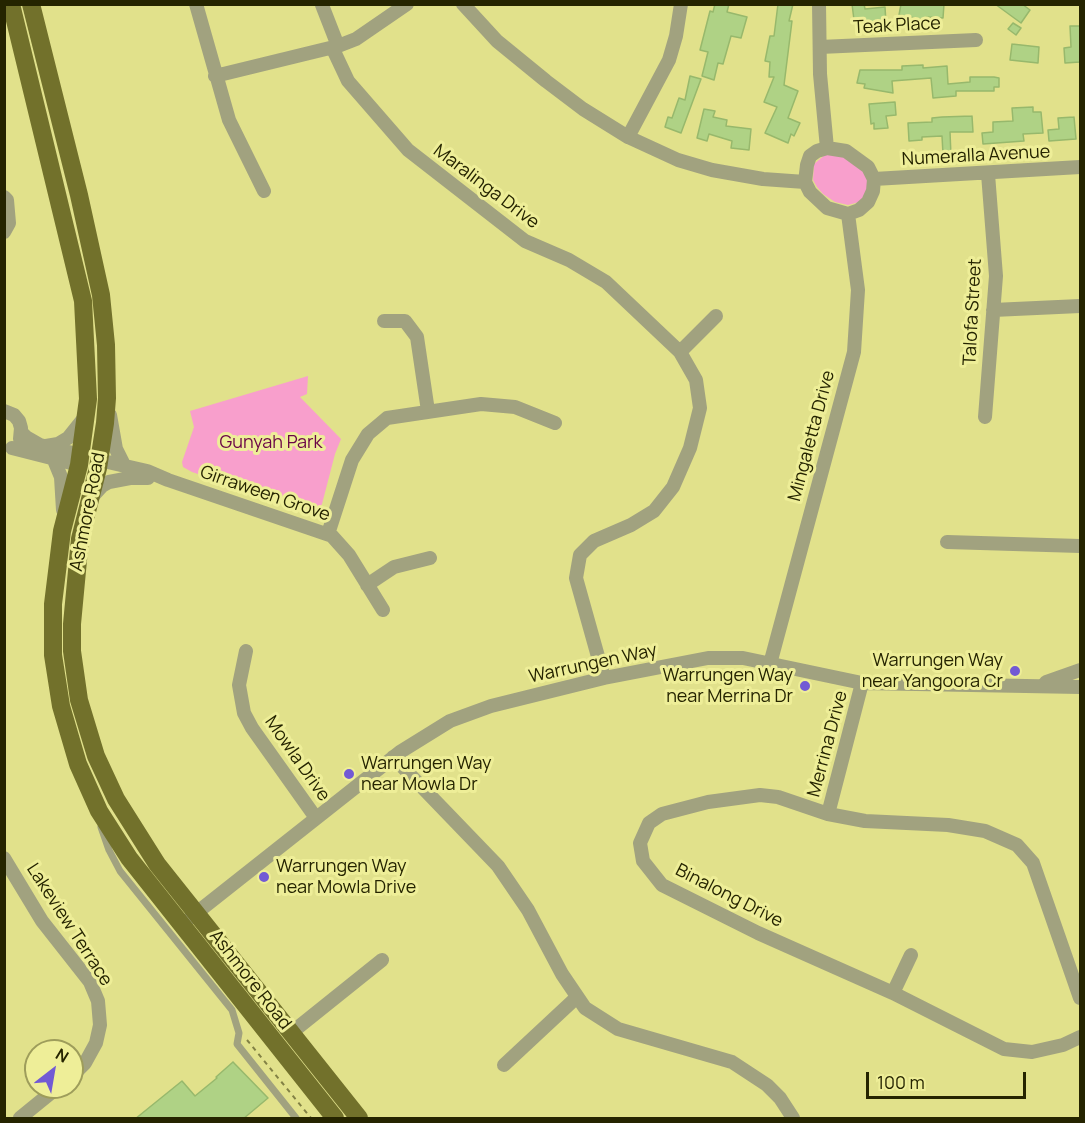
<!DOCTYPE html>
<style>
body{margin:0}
#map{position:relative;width:1085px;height:1123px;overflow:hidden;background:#e1e18b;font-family:Manrope,sans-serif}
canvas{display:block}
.frame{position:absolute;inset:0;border:6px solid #252400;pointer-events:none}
.north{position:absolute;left:24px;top:1039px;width:60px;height:60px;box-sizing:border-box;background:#eeee98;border:2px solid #9e9d5b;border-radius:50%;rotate:31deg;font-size:16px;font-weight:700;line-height:24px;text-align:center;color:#252400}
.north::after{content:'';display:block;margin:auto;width:21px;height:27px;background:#725ad4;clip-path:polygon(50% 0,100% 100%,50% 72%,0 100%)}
.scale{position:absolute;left:866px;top:1072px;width:160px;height:27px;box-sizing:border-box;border:3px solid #252400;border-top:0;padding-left:8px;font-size:18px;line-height:21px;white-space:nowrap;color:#252400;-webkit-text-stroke:4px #eeee98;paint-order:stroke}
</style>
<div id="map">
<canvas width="1085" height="1123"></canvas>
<div class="frame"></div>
<div class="north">N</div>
<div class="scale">100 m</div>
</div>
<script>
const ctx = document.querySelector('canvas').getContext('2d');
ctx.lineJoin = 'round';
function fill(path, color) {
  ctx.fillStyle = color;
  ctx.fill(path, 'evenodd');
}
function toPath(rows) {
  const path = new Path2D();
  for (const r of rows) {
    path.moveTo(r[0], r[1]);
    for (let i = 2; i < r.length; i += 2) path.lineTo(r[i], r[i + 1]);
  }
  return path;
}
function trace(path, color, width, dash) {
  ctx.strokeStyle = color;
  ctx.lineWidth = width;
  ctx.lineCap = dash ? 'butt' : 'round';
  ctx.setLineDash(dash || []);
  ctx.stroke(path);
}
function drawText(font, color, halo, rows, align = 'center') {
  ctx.font = font + ' Manrope,sans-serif';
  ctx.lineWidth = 6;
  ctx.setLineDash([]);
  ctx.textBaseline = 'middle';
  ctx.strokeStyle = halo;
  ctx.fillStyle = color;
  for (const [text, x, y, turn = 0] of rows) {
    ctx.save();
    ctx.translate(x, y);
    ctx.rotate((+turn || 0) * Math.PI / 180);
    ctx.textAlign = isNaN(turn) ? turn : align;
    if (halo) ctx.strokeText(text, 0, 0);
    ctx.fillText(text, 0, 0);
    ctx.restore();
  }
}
fill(toPath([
 [826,154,843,156,861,167,868,181,868,187,864,198,859,202,848,205,835,202,823,194,817,187,813,180,814,164],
 [308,376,307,394,300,397,341,439,335,454,322,504,319,509,314,511,308,511,192,472,183,467,182,462,194,427,190,411]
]), '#f89fcc');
const building = toPath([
 [715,4,729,4,727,12,747,17,741,38,731,36,723,64,718,63,714,80,702,76,708,52,700,50,710,11,713,12,715,4],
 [778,4,793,4,789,21,792,21,784,85,798,91,788,118,800,123,794,136,791,134,788,143,765,133,777,107,764,102,774,77,769,77,770,62,765,61,770,36,774,36,778,4],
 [852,4,864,4,865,9,885,7,886,23,857,24,857,20,854,20,852,4],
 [901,4,944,4,943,18,926,17,926,20,899,15,901,4],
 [995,4,1022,4,1030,10,1021,23,995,4],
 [1013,23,1021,28,1016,35,1008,29,1013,23],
 [1070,26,1080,26,1080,62,1065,63,1064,48,1071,47,1070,26],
 [1012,44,1039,47,1038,63,1010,60,1012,44],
 [923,65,923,68,947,66,948,84,970,82,970,77,994,77,999,78,999,87,994,87,994,91,956,91,956,96,933,98,931,78,892,81,893,93,864,88,865,84,857,83,860,70,902,70,902,66,923,65],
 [690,76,701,79,681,133,665,127,668,117,672,118,679,98,685,100,690,76],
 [895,102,896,115,886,116,888,128,874,129,874,123,871,124,869,104,895,102],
 [1033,107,1033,112,1041,112,1043,133,1023,134,1024,141,983,144,982,133,993,132,993,122,1013,121,1012,108,1033,107],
 [704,109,715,111,713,117,727,120,726,126,751,129,749,150,731,148,732,141,709,134,707,141,697,138,704,109],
 [972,116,973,132,950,132,951,156,943,154,942,136,922,137,922,140,909,141,908,123,932,122,932,118,942,117,972,116],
 [1074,117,1076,139,1049,141,1048,130,1059,129,1058,118,1074,117],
 [233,1062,268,1098,243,1119,135,1119,182,1081,195,1096,217,1078,216,1077,233,1062]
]);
fill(building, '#afd285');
trace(building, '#97b86c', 1.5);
trace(toPath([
 [247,1040,311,1118]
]), '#828145', 2, [4.5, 4.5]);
trace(toPath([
 [101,827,109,850,120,871,232,1010,239,1033,237,1044,296,1118]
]), '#a1a27f', 7);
trace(toPath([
 [196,4,229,120,264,191],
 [463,4,497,41,546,81,583,109,628,137,678,160,712,170,763,179,805,182],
 [819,4,820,74,827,148],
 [322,5,338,46],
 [332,47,348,81,408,150,525,241,569,260,606,282,680,352,696,380,700,408,690,448,673,487,654,511,631,525,594,541,580,555,576,578,604,678],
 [820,47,976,40],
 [215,76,338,46,356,39,407,4],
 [628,137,669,60,676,36,681,4],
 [827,148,846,151,868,167,874,179,873,191,868,202,859,210,848,214,827,208,810,192,805,182,807,165,810,156,817,151,827,148],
 [874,179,1080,167],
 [4,197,7,200,9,223,4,232],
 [993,310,1080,306],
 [384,321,405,321,417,337,428,411],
 [680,352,716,316],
 [4,411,14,415,19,421,21,428,20,439],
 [110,415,116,449,124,465],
 [985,417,996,276,988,174],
 [21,432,26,437,40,445,81,455],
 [46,446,58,444,68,438,84,418],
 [12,448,79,465],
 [54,460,61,477,63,510],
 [99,460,147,471,168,480,332,536,349,555,383,610],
 [91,498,102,486,109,482,130,478,148,478],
 [328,534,352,460,368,434,387,418,481,404,515,407,555,423],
 [947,542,1080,546],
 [367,585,394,567,430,558],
 [246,651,239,685,244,713,252,728,316,818],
 [770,664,854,352,858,290,848,214],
 [1046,682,1080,670],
 [393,757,498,866,528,910,562,974,585,1008,618,1029,732,1062,767,1085,780,1098,793,1118],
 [828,814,862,683],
 [4,858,42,921,90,982,98,1001,100,1025,96,1043,85,1063,72,1076],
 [190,918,400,752,450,721,491,706,604,678,708,658,743,658,862,683,1080,687],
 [893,993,911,955],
 [1080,998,1033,863,1017,845,985,831,948,825,865,821,828,814,778,797,760,795,708,802,662,814,649,823,640,843,643,861,662,885,758,933,893,993,1004,1049,1032,1052,1063,1045,1080,1037],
 [291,1033,382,960],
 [504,1065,577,997],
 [20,1118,58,1087]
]), '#a1a27f', 14);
trace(toPath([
 [11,4,83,301,88,399,79,465,62,531,53,604,53,655,61,706,78,764,99,811,129,858,335,1118],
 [31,4,79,195,101,295,106,345,107,398,105,423,98,468,80,539,72,624,72,651,79,700,96,756,116,799,157,864,359,1118]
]), '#72712b', 18);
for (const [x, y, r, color] of [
 [1015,671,6,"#725ad4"],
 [805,686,6,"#725ad4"],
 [349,774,6,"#725ad4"],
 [264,877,6,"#725ad4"]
]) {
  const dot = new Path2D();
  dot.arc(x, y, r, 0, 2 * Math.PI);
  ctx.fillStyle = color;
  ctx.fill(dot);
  trace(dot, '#eeee98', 2);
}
drawText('18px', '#252400', '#eeee98', [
 ["Teak Place",897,26,-3],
 ["Numeralla Avenue",976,156,-3],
 ["Maralinga Drive",486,187,37],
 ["Talofa Street",973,312,-87],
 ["Mingaletta Drive",812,436,-75],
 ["Girraween Grove",265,494,19],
 ["Ashmore Road",88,512,-79],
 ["Warrungen Way",593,664,-12],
 ["Merrina Drive",828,744,-75],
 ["Mowla Drive",297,759,55],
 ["Binalong Drive",729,896,27],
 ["Lakeview Terrace",69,925,57],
 ["Ashmore Road",250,980,52]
]);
drawText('18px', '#6a0547', '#eeee98', [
 ["Gunyah Park",271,443]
]);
drawText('18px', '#252400', '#eeee98', [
 ["Warrungen Way",1003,661],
 ["near Yangoora Cr",1003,682],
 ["Warrungen Way",793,676],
 ["near Merrina Dr",793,697],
 ["Warrungen Way",361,764,"left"],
 ["near Mowla Dr",361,785,"left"],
 ["Warrungen Way",276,867,"left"],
 ["near Mowla Drive",276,888,"left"]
], 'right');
</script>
